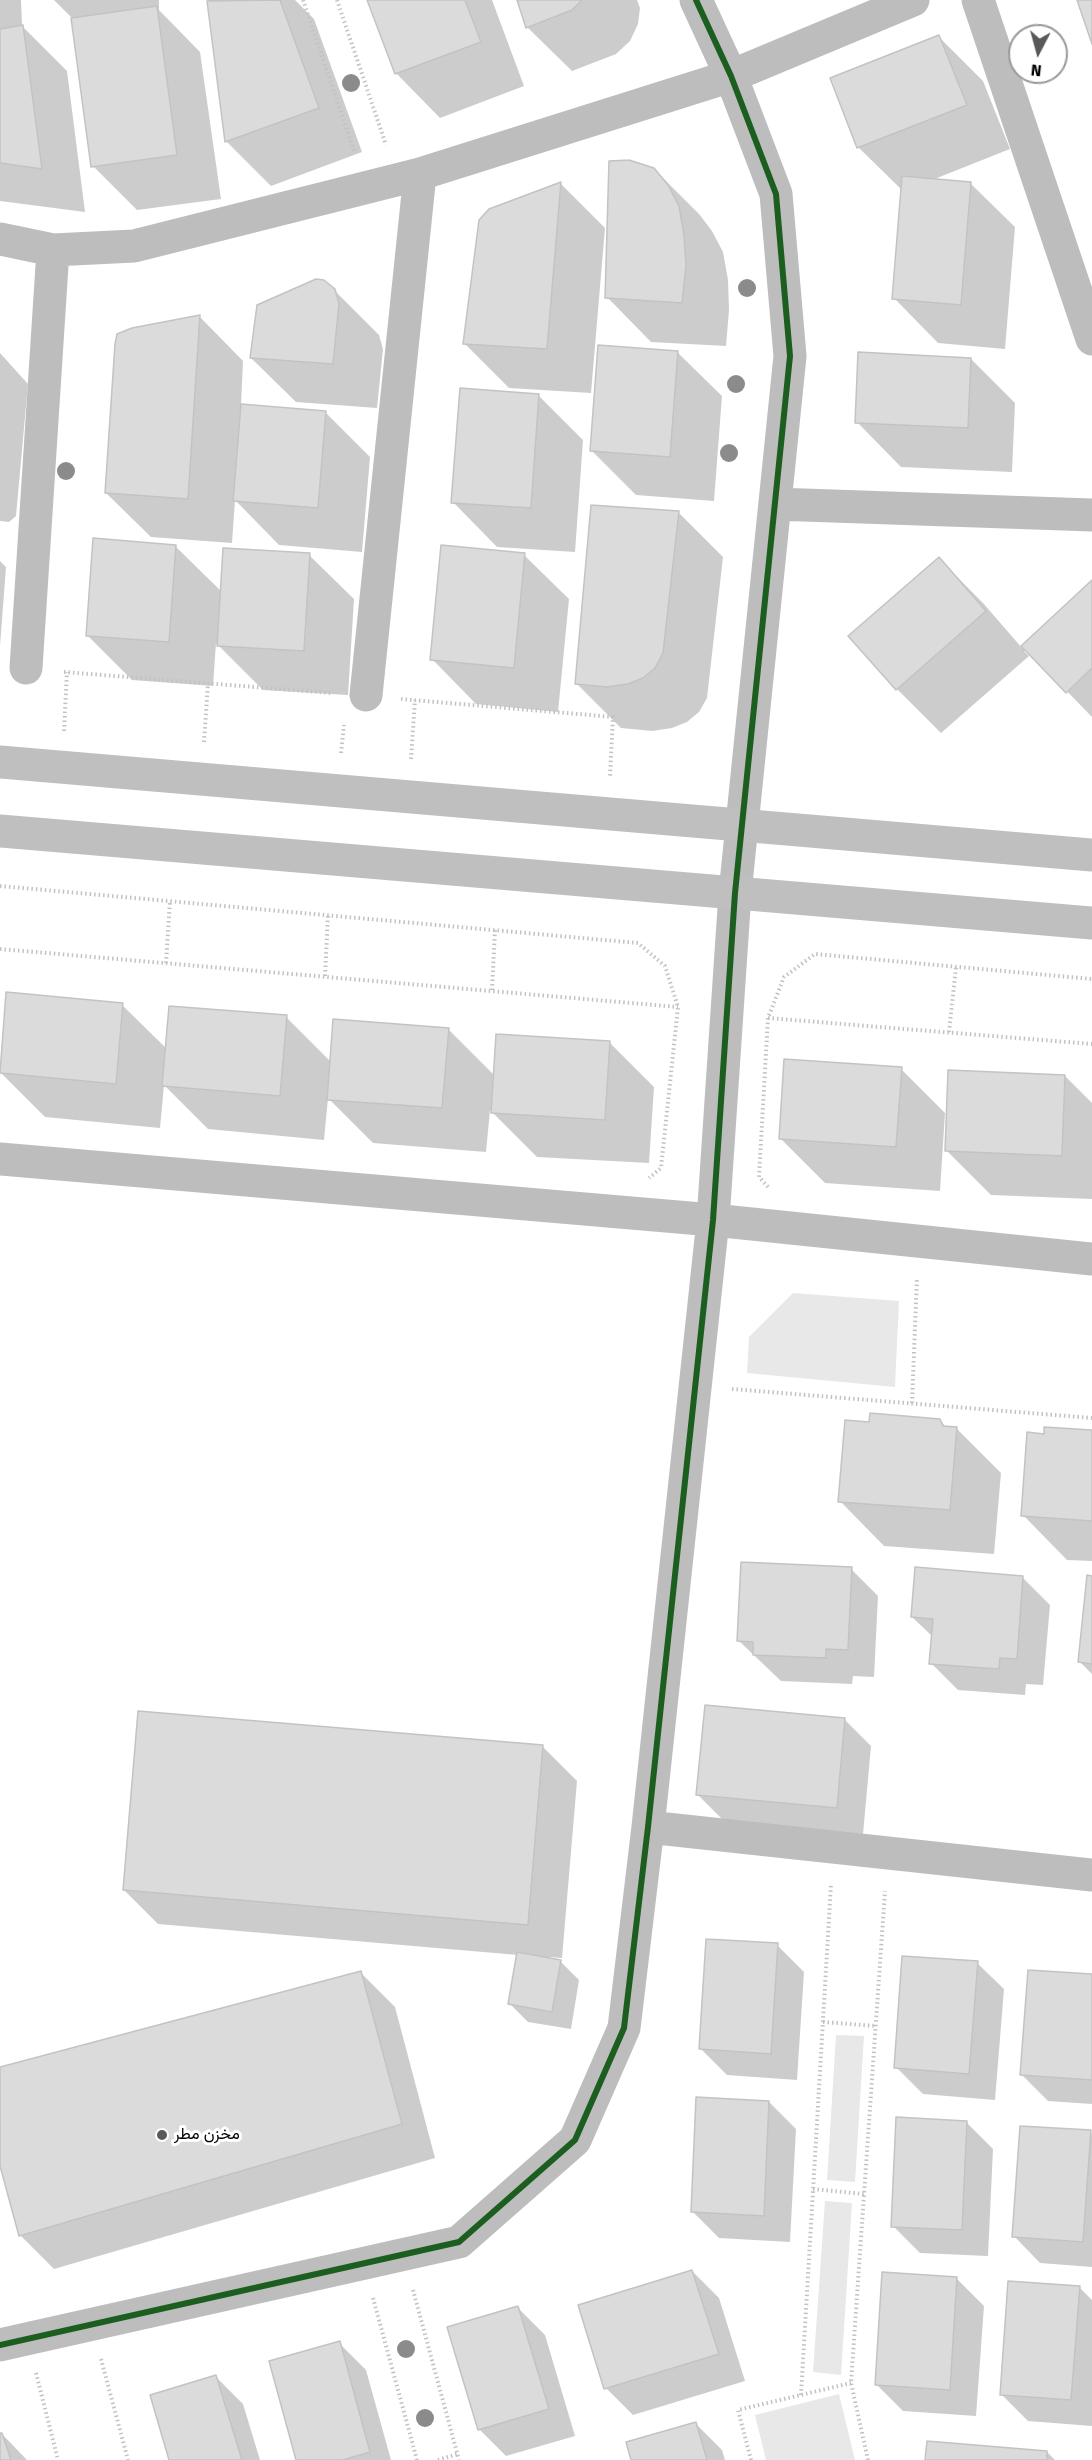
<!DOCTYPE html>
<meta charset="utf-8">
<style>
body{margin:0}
#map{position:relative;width:1092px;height:2460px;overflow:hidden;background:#fff;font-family:"Fira Sans",sans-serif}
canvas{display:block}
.north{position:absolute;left:1008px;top:24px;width:60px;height:60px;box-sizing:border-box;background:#fff;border:2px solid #999;border-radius:50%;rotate:186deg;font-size:16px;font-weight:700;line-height:24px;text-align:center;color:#000}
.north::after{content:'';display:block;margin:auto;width:21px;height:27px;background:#595959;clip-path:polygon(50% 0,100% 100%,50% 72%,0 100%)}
</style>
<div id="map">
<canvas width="1092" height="2460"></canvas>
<div class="north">N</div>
</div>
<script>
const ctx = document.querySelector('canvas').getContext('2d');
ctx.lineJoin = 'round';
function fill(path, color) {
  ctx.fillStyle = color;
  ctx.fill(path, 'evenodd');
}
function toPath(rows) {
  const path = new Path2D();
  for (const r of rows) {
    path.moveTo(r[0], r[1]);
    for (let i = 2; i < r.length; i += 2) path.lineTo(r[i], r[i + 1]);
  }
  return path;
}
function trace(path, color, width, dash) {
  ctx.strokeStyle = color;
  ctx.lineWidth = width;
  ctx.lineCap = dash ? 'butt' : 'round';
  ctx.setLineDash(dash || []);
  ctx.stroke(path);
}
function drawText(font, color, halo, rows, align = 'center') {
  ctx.font = font + ' "Fira Sans",Vazirmatn,sans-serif';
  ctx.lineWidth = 6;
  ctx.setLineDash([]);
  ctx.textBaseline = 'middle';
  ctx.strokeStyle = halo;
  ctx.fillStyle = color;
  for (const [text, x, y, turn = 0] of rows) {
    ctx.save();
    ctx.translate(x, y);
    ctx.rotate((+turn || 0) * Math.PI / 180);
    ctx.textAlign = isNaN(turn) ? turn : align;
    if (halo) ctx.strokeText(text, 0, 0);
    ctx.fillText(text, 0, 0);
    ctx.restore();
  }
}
fill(toPath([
 [793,1293,899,1301,895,1387,747,1373,749,1337],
 [836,2035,864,2036,855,2182,827,2180],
 [825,2201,852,2203,841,2375,813,2372],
 [839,2394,855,2460,766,2460,755,2415]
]), '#e8e8e8');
fill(toPath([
 [0,0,21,0,22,26,67,71,85,212,0,201],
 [54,0,159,0,159,10,200,52,221,199,137,210,93,166,72,18],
 [207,0,295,0,314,19,362,152,271,186,226,141,209,2],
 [369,0,492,0,524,86,440,118,396,73],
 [518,0,637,0,640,8,638,24,630,41,616,54,572,71,527,27],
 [939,37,983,81,1010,149,932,180,970,183,1015,227,1005,349,938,343,894,298,903,191,858,147],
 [654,169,699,214,712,231,723,252,728,280,729,310,726,346,651,342,607,297],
 [561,184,605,228,591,393,509,388,464,343],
 [334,290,379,335,383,349,377,408,296,402,251,358],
 [199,316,243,361,241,405,325,412,370,457,362,552,279,545,235,500,232,543,151,537,106,493],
 [677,352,722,396,714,501,636,495,591,450],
 [0,353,28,384,16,516,9,522,0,521],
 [971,359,1015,403,1012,472,901,467,857,422],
 [539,396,583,440,575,552,497,547,453,502],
 [592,506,679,513,723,557,707,698,699,712,687,722,672,728,652,731,621,728,577,684],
 [175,546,222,592,309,555,354,599,348,695,263,690,216,643,213,686,132,680,88,636],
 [524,555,569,599,558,712,476,704,432,659],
 [939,559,983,603,1022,648,1092,582,1092,717,1026,649,1024,651,1029,656,941,733,897,689],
 [0,561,6,567,0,646],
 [122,1005,167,1049,286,1017,331,1062,448,1029,495,1076,609,1042,654,1087,649,1163,537,1157,490,1110,486,1152,373,1143,328,1098,324,1140,208,1129,164,1085,160,1128,45,1117,0,1072],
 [901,1069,945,1113,940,1191,825,1183,780,1138],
 [1065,1076,1092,1103,1092,1199,991,1195,947,1151],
 [940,1420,947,1428,956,1428,1001,1473,994,1554,884,1546,840,1501,870,1423],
 [1092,1432,1092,1561,1067,1560,1023,1515,1045,1435],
 [851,1569,878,1596,874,1677,853,1676,852,1684,781,1681,739,1641],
 [1092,1577,1092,1674,1079,1661],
 [1023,1578,1050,1605,1043,1685,1026,1684,1025,1695,958,1690,931,1663,933,1637,912,1617],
 [844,1719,871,1746,863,1834,725,1822,698,1795],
 [543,1747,577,1781,562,1958,550,1957,550,1960,561,1962,579,1980,571,2029,528,2022,510,2004,518,1955,158,1924,124,1890],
 [777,1945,804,1972,797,2080,727,2075,700,2048],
 [977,1963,1004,1989,995,2100,923,2094,896,2067],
 [361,1973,395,2007,435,2158,54,2269,20,2235,0,2160,0,2068],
 [1092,1976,1092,2104,1048,2101,1021,2074],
 [769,2102,796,2129,790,2242,719,2238,692,2211],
 [966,2122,993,2149,988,2256,920,2253,893,2226],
 [1090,2132,1092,2134,1092,2267,1040,2263,1014,2236],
 [692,2271,719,2298,745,2381,633,2415,606,2388],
 [957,2279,984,2306,976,2416,903,2411,876,2384],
 [1079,2287,1092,2300,1092,2426,1028,2421,1001,2394],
 [518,2308,545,2335,575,2436,506,2456,479,2429],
 [339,2343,366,2370,391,2460,298,2460],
 [216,2377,243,2404,260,2460,171,2460],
 [695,2423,722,2450,725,2460,633,2460],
 [2,2434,27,2460,0,2460,0,2435],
 [1047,2452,1055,2460,927,2460]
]), '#0003');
const building = toPath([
 [280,0,319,108,225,142,207,1,280,0],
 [367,0,465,0,481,42,395,74,367,0],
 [517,0,582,0,572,10,526,28,517,0],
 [1077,0,1092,0,1092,44,1077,0],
 [157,6,177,155,91,167,71,18,157,6],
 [23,25,42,169,0,163,0,29,23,25],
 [939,35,967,105,857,148,830,78,939,35],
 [629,160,654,168,668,185,679,206,684,235,686,265,682,303,605,298,609,161,629,160],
 [902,176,971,182,961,305,892,299,902,176],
 [561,182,547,349,463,344,479,220,489,209,561,182],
 [316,279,324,280,335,289,339,304,333,364,250,358,257,305,316,279],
 [200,315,188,499,105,493,115,344,117,334,132,328,200,315],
 [598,345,678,351,670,457,590,451,598,345],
 [858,352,971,358,968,428,855,423,858,352],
 [460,388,539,394,531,508,451,503,460,388],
 [241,404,326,411,318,508,233,501,241,404],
 [591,505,679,511,663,653,655,668,643,678,628,684,607,687,575,684,591,505],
 [93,538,176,545,169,642,86,636,93,538],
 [441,545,525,553,514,668,430,660,441,545],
 [223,548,310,553,304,651,217,646,223,548],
 [939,557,986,611,896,690,848,636,939,557],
 [1092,580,1092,668,1066,693,1021,646,1092,580],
 [6,992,123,1003,116,1084,0,1073,6,992],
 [169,1006,287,1015,280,1096,162,1086,169,1006],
 [333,1019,449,1028,442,1108,327,1100,333,1019],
 [496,1034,610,1041,605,1120,491,1113,496,1034],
 [784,1059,902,1067,896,1147,779,1139,784,1059],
 [948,1070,1065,1075,1062,1156,945,1151,948,1070],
 [870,1413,940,1419,943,1426,957,1427,950,1510,838,1502,845,1420,869,1422,870,1413],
 [1044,1427,1092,1430,1092,1521,1021,1516,1027,1432,1044,1434,1044,1427],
 [741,1562,852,1567,848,1650,826,1649,826,1658,753,1655,753,1642,737,1641,741,1562],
 [915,1567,1023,1576,1017,1659,1000,1658,999,1669,929,1664,933,1619,911,1617,915,1567],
 [1087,1575,1092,1576,1092,1664,1078,1662,1087,1575],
 [705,1705,845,1718,837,1808,696,1795,705,1705],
 [138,1711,543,1745,528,1925,123,1890,138,1711],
 [706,1939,778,1943,771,2054,699,2049,706,1939],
 [517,1952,561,1960,552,2012,508,2004,517,1952],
 [902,1956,978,1961,969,2074,894,2068,902,1956],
 [1028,1970,1092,1974,1092,2080,1020,2075,1028,1970],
 [361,1971,402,2124,19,2236,0,2166,0,2067,361,1971],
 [696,2097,769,2101,764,2216,691,2212,696,2097],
 [896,2117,967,2121,962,2230,891,2227,896,2117],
 [1020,2126,1091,2130,1083,2242,1012,2237,1020,2126],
 [692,2270,719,2354,604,2389,578,2305,692,2270],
 [882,2272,957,2277,950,2390,875,2385,882,2272],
 [1008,2281,1080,2286,1071,2400,1000,2395,1008,2281],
 [518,2306,549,2409,478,2430,447,2327,518,2306],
 [340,2341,370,2452,343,2460,296,2460,269,2361,340,2341],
 [216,2375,242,2460,169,2460,150,2395,216,2375],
 [696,2422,707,2460,631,2460,626,2442,696,2422],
 [0,2433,2,2433,11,2460,0,2460,0,2433],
 [927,2441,1047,2451,1047,2460,925,2460,927,2441]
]);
fill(building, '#dbdbdb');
trace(building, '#c3c3c3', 1.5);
trace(toPath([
 [303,0,355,153],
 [337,0,386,145],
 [64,672,331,693],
 [401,699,613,717,610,777],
 [64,731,67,672],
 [204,742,208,683],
 [341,753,344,725],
 [411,759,415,700],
 [0,886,638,943,665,966,678,1007,661,1168,649,1178],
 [0,949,678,1007],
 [166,963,170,901],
 [325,976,328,915],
 [492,990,495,930],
 [768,1018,1092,1044],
 [949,1032,956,967],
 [768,1187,759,1177,768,1018,784,977,815,954,1092,979],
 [732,1389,1092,1418],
 [912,1403,917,1278],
 [823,2022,876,2026],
 [813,2189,864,2194],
 [413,2290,459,2460],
 [373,2298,417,2460],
 [101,2359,128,2460],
 [36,2373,58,2460],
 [801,2395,831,1884],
 [438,2460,458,2454],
 [751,2460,738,2410,851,2383],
 [868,2460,851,2383,885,1891]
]), '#c2c2c2', 4, [1.5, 3]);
trace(toPath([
 [978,0,1092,339],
 [0,239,53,250,134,246,420,174,731,76,913,0],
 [775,504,1092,515],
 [26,668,53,250],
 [366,695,420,174],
 [0,1159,713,1220,1092,1259],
 [648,1827,1092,1875],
 [0,2345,459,2242,575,2140,624,2028,648,1827,713,1220,735,893,790,356,776,194,731,76,696,0]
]), '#bdbdbd', 33);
trace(toPath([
 [0,762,1092,855],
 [0,831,1092,923]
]), '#bfbfbf', 33);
trace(toPath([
 [0,2345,459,2242,575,2140,624,2028,648,1827,713,1220,735,893,790,356,776,194,731,76,696,0]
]), '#1b5e20', 6);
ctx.fillStyle = '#8b8b8b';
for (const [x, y] of [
 [351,83],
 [747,288],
 [736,384],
 [729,453],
 [66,471],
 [406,2349],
 [425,2418]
]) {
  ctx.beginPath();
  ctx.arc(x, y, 9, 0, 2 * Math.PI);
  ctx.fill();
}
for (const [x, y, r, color] of [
 [162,2135,6,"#595959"]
]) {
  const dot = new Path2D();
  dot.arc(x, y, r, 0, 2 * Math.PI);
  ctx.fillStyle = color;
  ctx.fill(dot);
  trace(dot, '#fff', 2);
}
drawText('16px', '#000', '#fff', [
 ["مخزن مطر",174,2135]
], 'left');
</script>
